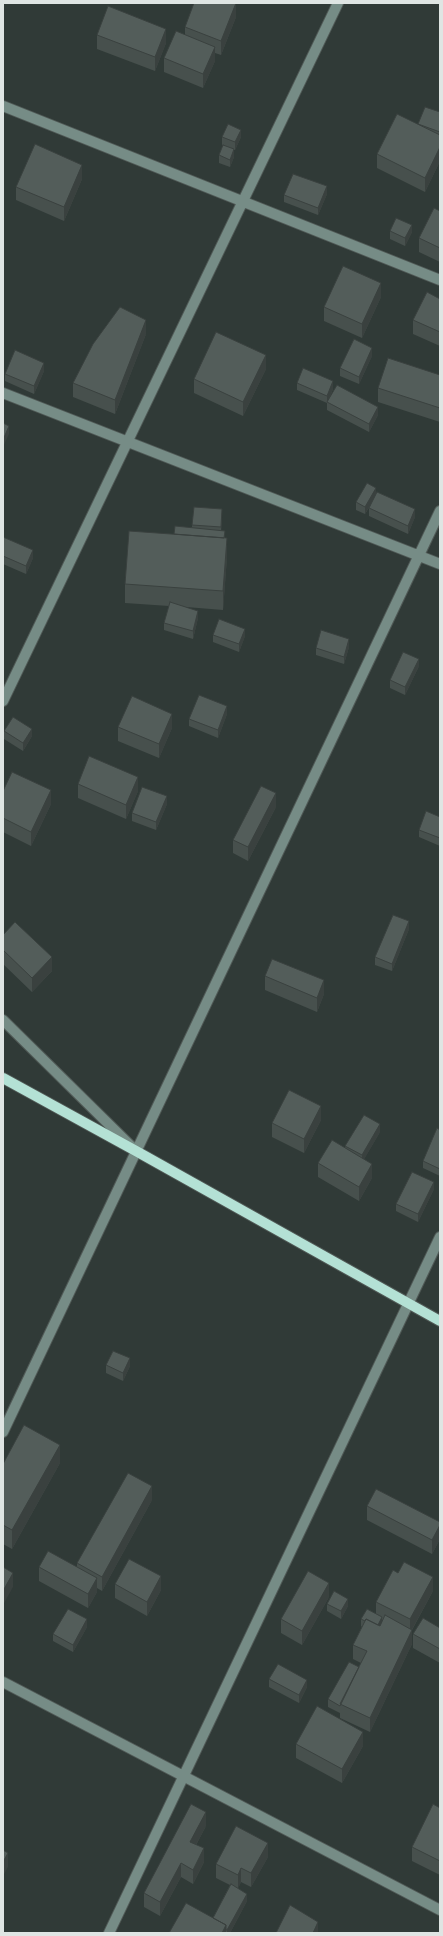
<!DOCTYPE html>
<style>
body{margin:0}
#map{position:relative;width:443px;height:1936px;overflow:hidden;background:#303a37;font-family:Spectral,serif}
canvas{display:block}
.frame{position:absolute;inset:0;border:4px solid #dfe5e3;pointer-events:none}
</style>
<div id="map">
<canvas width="443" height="1936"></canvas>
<div class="frame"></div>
</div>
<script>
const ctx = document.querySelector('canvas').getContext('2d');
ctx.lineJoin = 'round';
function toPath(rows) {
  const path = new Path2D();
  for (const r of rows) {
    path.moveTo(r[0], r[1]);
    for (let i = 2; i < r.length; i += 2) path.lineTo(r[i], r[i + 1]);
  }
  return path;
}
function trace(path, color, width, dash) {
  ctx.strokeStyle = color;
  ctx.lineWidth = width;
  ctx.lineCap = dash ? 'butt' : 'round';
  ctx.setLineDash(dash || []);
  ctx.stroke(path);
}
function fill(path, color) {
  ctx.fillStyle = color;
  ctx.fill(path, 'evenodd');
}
const minor = toPath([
 [3,106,440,280],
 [3,393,440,564],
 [3,701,338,3],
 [3,1020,134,1149],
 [3,1432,440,511],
 [3,1682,440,1910],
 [109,1933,440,1237]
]);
const major = toPath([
 [3,1078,136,1151,440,1321]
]);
trace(minor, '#505956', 12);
trace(major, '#505956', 12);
trace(minor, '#768c86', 10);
trace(major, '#b4e1d5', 10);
fill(toPath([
 [236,17,221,55,215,53,215,61,203,88,164,72,164,58,185,34,185,27],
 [97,35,166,43,155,71,97,49],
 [440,112,440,161,425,192,377,168,377,154,418,124],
 [222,137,241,137,235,150,234,150,234,157,230,167,219,163,219,155,224,145,222,145],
 [82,179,64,221,16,200,16,187],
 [327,194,318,215,284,202,284,195],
 [440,211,440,262,419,252,419,238],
 [390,231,412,232,405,246,390,239],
 [381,297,362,338,324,321,324,307],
 [440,299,440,346,413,334,413,320],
 [146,334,115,414,73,397,73,383],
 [372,356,359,384,340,376,340,368],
 [266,369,243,416,194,393,194,379],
 [44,371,34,394,5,381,5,374],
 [440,375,440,422,378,402,378,388],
 [297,383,333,389,328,402,378,415,369,432,327,410,327,402,327,403,297,390],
 [376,493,415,517,408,534,369,516,369,508,372,503,365,514,356,510,356,502],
 [222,517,221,531,225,538,227,557,223,610,186,607,198,618,193,639,164,630,164,623,169,606,125,603,125,584,174,534,192,527,192,525],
 [3,537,33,558,26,574,3,564],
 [213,635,245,636,239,652,213,642],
 [349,647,344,664,316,655,316,648],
 [419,666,405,695,390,688,390,680],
 [227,714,218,738,189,726,189,719],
 [118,727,172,728,159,758,118,741],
 [4,731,32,736,23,751,4,739],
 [78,784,138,791,126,819,78,798],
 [3,791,51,804,31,846,3,832],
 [167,804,156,830,132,821,132,813],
 [276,807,248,861,233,853,233,840],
 [440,817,440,846,419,837,419,830],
 [409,929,392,971,375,965,375,957],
 [3,935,52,971,32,992,3,964],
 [265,976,324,994,317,1012,265,990],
 [321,1120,304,1153,272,1137,272,1123],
 [440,1130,440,1176,423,1168,423,1161],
 [380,1132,364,1159,372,1178,359,1201,318,1177,318,1163,345,1148,345,1146],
 [434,1189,418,1222,396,1211,396,1204],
 [106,1365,130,1366,123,1381,106,1373],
 [60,1463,12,1549,3,1544,3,1464],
 [152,1500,102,1591,97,1588,97,1592,88,1608,39,1581,39,1567,77,1567,77,1563],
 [367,1506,440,1522,440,1539,432,1554,367,1520],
 [115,1584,161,1590,147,1616,115,1598],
 [433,1591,412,1630,412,1644,370,1732,340,1718,340,1712,340,1713,328,1707,328,1699,359,1667,361,1663,353,1659,353,1645,362,1627,361,1626,361,1619,376,1614,376,1602],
 [329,1597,302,1645,281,1633,281,1619],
 [327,1604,348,1606,341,1619,327,1611],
 [87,1627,73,1652,53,1641,53,1634],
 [440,1628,440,1663,413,1648,413,1634],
 [269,1679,307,1687,299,1703,269,1687],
 [296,1744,363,1746,342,1783,296,1758],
 [440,1808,440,1875,412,1861,412,1847],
 [206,1826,196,1845,204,1862,193,1884,181,1877,160,1916,144,1907,144,1893],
 [268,1857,251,1887,241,1882,238,1888,247,1901,230,1933,169,1933,213,1918,230,1885,216,1878,216,1864]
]), '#47504d');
fill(toPath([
 [236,3,236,17,221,55,221,41],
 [166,29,166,43,155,71,155,57],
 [215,47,215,61,203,88,203,74],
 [241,130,241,137,235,150,235,142],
 [440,147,440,161,425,192,425,178],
 [234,149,234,157,230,167,230,160],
 [82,165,82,179,64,221,64,207],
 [327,186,327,194,318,215,318,208],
 [412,225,412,232,405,246,405,238],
 [381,283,381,297,362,338,362,324],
 [146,320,146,334,115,414,115,400],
 [372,348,372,356,359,384,359,377],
 [266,355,266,369,243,416,243,402],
 [44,363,44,371,34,394,34,386],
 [333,381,333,389,327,403,327,396],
 [378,407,378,415,369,432,369,424],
 [9,426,9,434,3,447,3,440],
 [4,466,4,480,3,482,3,468],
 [376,488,376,495,365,514,365,507],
 [222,509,222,517,221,535,221,527],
 [415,509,415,517,408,534,408,526],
 [227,538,227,557,223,610,223,591],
 [33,550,33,558,26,574,26,566],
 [198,611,198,618,193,639,193,631],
 [245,629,245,636,239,652,239,644],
 [349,639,349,647,344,664,344,657],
 [419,659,419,666,405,695,405,687],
 [227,706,227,714,218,738,218,730],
 [172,714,172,728,159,758,159,744],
 [32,729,32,736,23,751,23,743],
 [138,777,138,791,126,819,126,805],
 [51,790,51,804,31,846,31,832],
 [276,793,276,807,248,861,248,847],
 [167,796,167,804,156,830,156,822],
 [409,921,409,929,392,971,392,964],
 [52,957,52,971,32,992,32,978],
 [324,980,324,994,317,1012,317,998],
 [321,1106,321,1120,304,1153,304,1139],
 [380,1124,380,1132,362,1163,362,1155],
 [372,1164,372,1178,359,1201,359,1187],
 [434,1182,434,1189,418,1222,418,1214],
 [130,1358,130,1366,123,1381,123,1373],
 [60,1445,60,1463,12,1549,12,1530],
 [152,1486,152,1500,102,1591,102,1577],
 [440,1525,440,1539,432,1554,432,1540],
 [13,1573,13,1587,3,1605,3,1591],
 [161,1576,161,1590,147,1616,147,1602],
 [433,1577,433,1591,410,1633,410,1619],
 [97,1578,97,1592,88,1608,88,1594],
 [329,1583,329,1597,302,1645,302,1631],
 [348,1599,348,1606,341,1619,341,1611],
 [382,1617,382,1625,376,1627],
 [87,1619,87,1627,73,1652,73,1645],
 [412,1630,412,1644,370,1732,370,1718],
 [307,1680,307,1687,299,1703,299,1695],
 [363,1732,363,1746,342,1783,342,1769],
 [206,1812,206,1826,190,1856,190,1842],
 [268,1843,268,1857,251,1887,251,1873],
 [204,1848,204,1862,193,1884,193,1870],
 [8,1853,8,1867,3,1876,3,1862],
 [181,1863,181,1877,160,1916,160,1902],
 [241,1868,241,1882,238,1889,238,1875],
 [247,1894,247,1901,230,1933,227,1933,227,1930],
 [318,1922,318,1933,313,1933],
 [226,1925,226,1933,222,1933]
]), '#3a413f');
const building = toPath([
 [194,3,236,3,221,41,185,27,194,3],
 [108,6,166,29,155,57,97,35,108,6],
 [176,31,215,47,203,74,164,58,176,31],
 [425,107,440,112,440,132,418,124,425,107],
 [397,114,440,135,440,147,425,178,377,154,397,114],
 [228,124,241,130,235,142,222,137,228,124],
 [35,144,82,165,64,207,16,187,35,144],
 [223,145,234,149,230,160,219,155,223,145],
 [293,174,327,186,318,208,284,195,293,174],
 [434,208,440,211,440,248,419,238,434,208],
 [396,218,412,225,405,238,390,231,396,218],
 [343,266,381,283,362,324,324,307,343,266],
 [427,292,440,299,440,332,413,320,427,292],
 [120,307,146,320,115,400,73,383,93,344,120,307],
 [216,332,266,355,243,402,194,379,216,332],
 [354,339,372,348,359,377,340,368,354,339],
 [15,350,44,363,34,386,5,374,15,350],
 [388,358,440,375,440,408,378,388,388,358],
 [303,368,333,381,327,396,297,383,303,368],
 [337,385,378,407,369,424,327,402,337,385],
 [3,423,9,426,3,440,3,423],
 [367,483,376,488,365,507,356,502,367,483],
 [377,492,415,509,408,526,369,508,377,492],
 [194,507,222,509,221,527,192,525,194,507],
 [175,526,225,531,224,538,174,534,175,526],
 [129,531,227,538,223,591,125,584,129,531],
 [3,537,33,550,26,566,3,556,3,537],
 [170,602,198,611,193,631,164,623,170,602],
 [219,619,245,629,239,644,213,635,219,619],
 [321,630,349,639,344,657,316,648,321,630],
 [403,652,419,659,405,687,390,680,403,652],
 [199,695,227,706,218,730,189,719,199,695],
 [132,696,172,714,159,744,118,727,132,696],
 [13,717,32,729,23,743,4,731,13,717],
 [89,756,138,777,126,805,78,784,89,756],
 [12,772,51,790,31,832,3,818,3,791,12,772],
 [261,786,276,793,248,847,233,840,261,786],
 [142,787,167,796,156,822,132,813,142,787],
 [426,811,440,817,440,838,419,830,426,811],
 [393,915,409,921,392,964,375,957,393,915],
 [15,922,52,957,32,978,3,950,3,935,15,922],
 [272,959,324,980,317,998,265,976,272,959],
 [289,1090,321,1106,304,1139,272,1123,289,1090],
 [364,1115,380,1124,362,1155,345,1146,364,1115],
 [437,1128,440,1130,440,1169,423,1161,437,1128],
 [332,1140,372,1164,359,1187,318,1163,332,1140],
 [412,1172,434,1182,418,1214,396,1204,412,1172],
 [113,1351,130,1358,123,1373,106,1365,113,1351],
 [24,1425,60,1445,12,1530,3,1525,3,1464,24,1425],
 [128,1473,152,1486,102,1577,77,1563,128,1473],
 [376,1489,440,1522,440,1525,432,1540,367,1506,376,1489],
 [48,1551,97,1578,88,1594,39,1567,48,1551],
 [129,1559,161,1576,147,1602,115,1584,129,1559],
 [404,1562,433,1577,410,1619,376,1602,393,1570,398,1573,404,1562],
 [3,1567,13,1573,3,1591,3,1567],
 [308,1571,329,1583,302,1631,281,1619,308,1571],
 [334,1591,348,1599,341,1611,327,1604,334,1591],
 [68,1609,87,1619,73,1645,53,1634,68,1609],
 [367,1609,382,1617,378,1625,366,1619,365,1621,361,1619,367,1609],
 [385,1615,412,1630,370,1718,340,1704,367,1651,353,1645,366,1619,380,1626,385,1615],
 [423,1618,440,1628,440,1649,413,1634,423,1618],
 [349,1662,359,1667,340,1706,328,1699,349,1662],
 [278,1664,307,1680,299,1695,269,1679,278,1664],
 [317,1706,363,1732,342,1769,296,1744,317,1706],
 [191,1804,206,1812,190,1842,204,1848,193,1870,181,1863,160,1902,144,1893,191,1804],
 [433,1804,440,1808,440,1861,412,1847,433,1804],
 [236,1826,268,1843,251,1873,241,1868,238,1875,216,1864,236,1826],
 [3,1850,8,1853,3,1862,3,1850],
 [231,1884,247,1894,227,1930,226,1930,226,1925,213,1918,231,1884],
 [186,1903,226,1925,222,1933,169,1933,186,1903],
 [290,1905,318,1922,313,1933,276,1933,290,1905]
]);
fill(building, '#535d5a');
trace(building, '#3a413f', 1);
</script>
